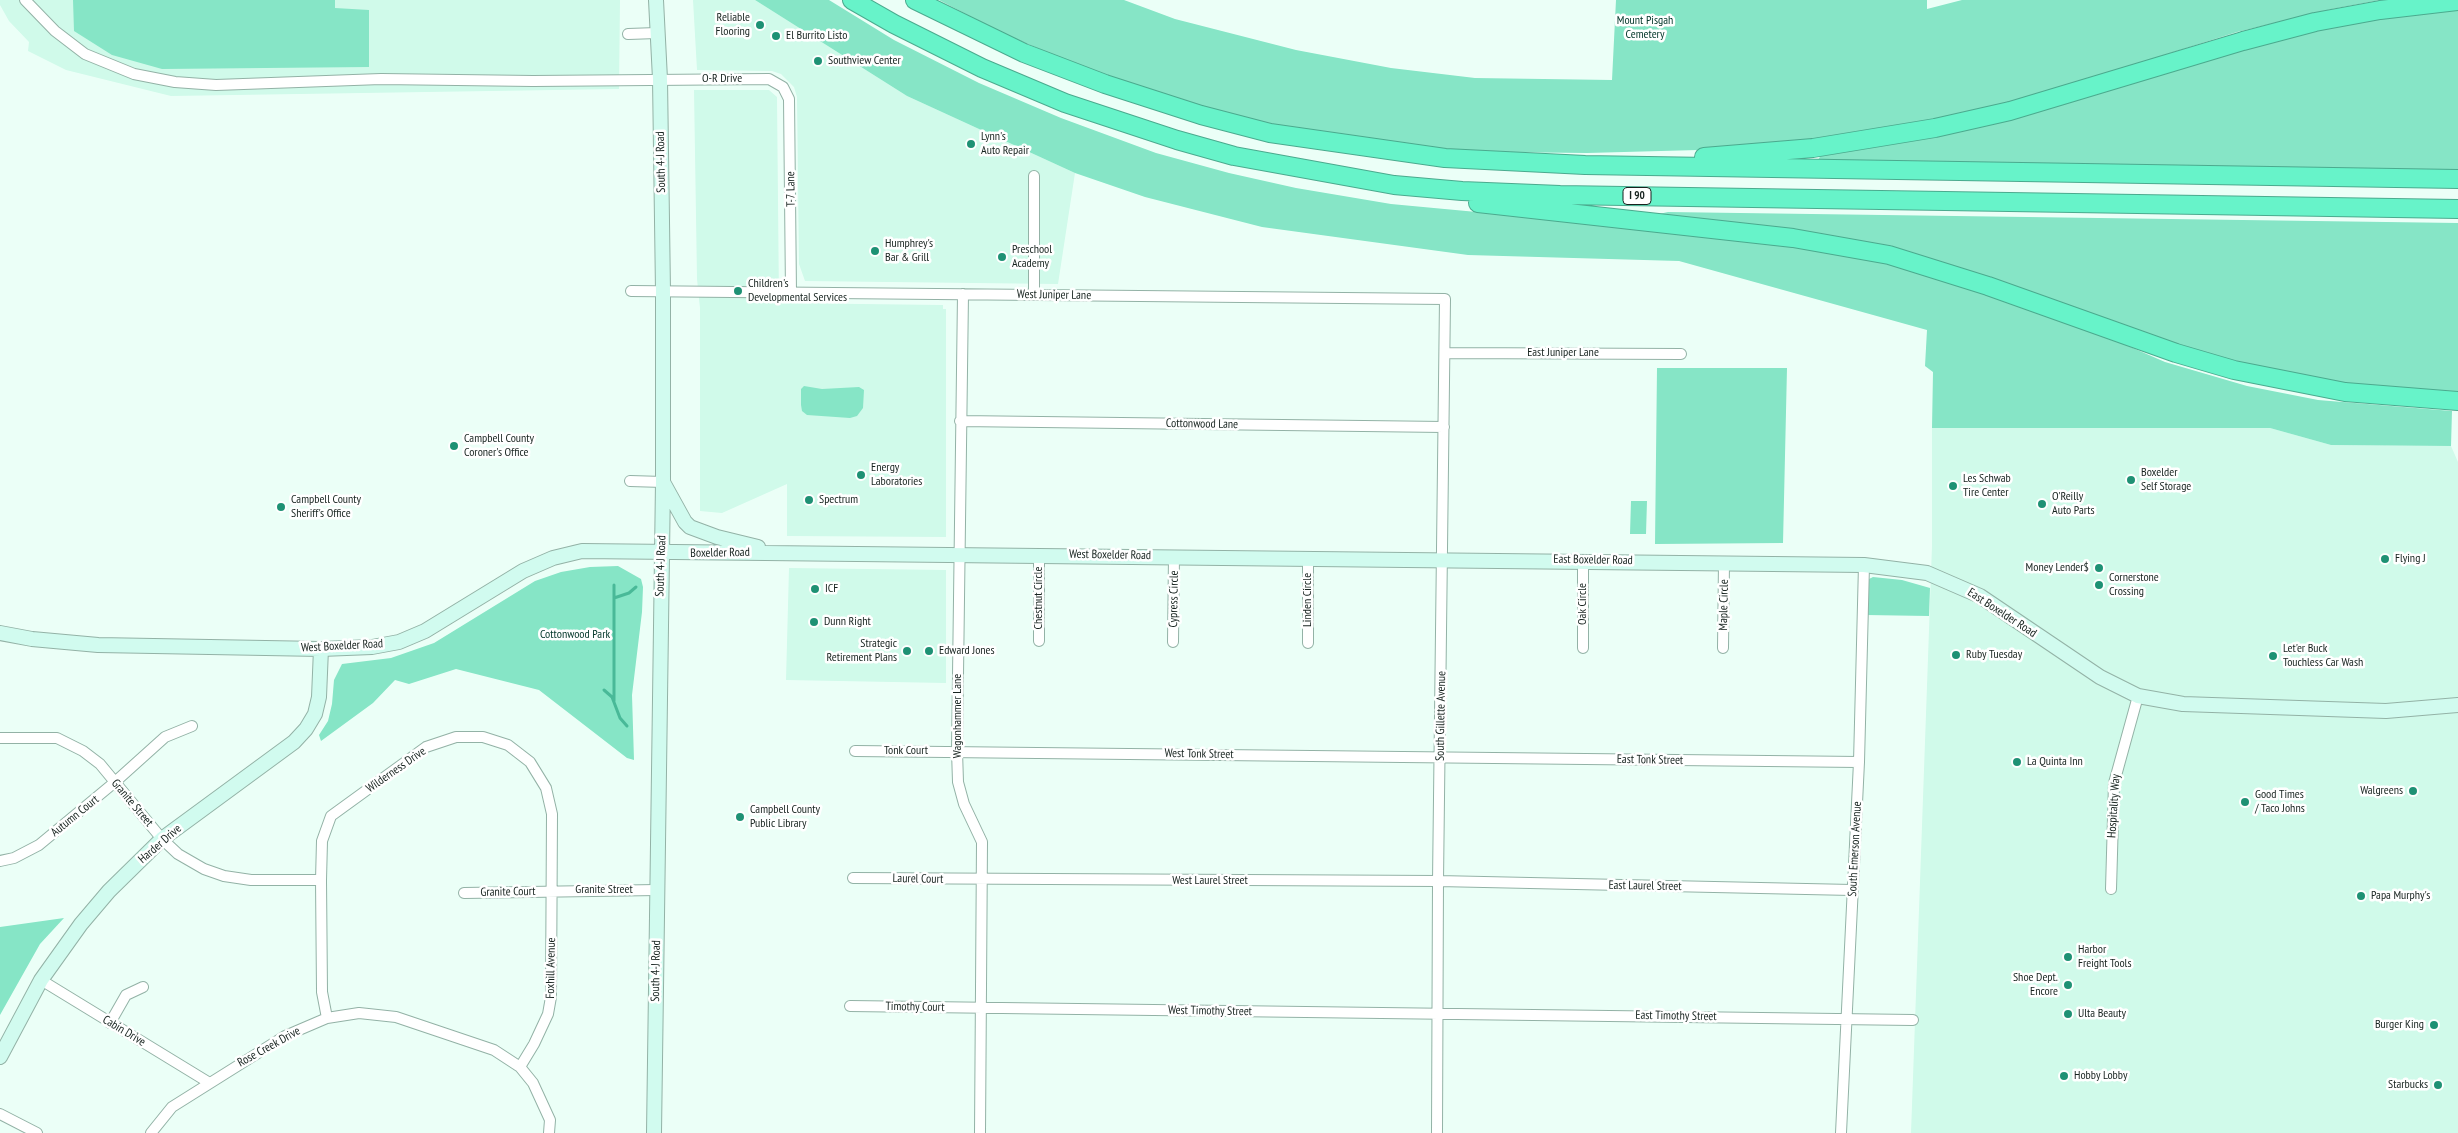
<!DOCTYPE html>
<style>
body{margin:0}
canvas{display:block;background:#ebfff7}
</style>
<canvas width="2458" height="1133"></canvas>
<script>
const ctx = document.querySelector('canvas').getContext('2d');
ctx.lineJoin = 'round';
function fill(path, color) {
  ctx.fillStyle = color;
  ctx.fill(path, 'evenodd');
}
function toPath(rows) {
  const path = new Path2D();
  for (const r of rows) {
    path.moveTo(r[0], r[1]);
    for (let i = 2; i < r.length; i += 2) path.lineTo(r[i], r[i + 1]);
  }
  return path;
}
function trace(path, color, width, dash) {
  ctx.strokeStyle = color;
  ctx.lineWidth = width;
  ctx.lineCap = dash ? 'butt' : 'round';
  ctx.setLineDash(dash || []);
  ctx.stroke(path);
}
function drawText(font, color, halo, rows, align = 'center') {
  ctx.font = font + ' "PT Sans Narrow",sans-serif';
  ctx.lineWidth = 5;
  ctx.setLineDash([]);
  ctx.textBaseline = 'middle';
  ctx.strokeStyle = halo;
  ctx.fillStyle = color;
  for (const [text, x, y, turn = 0] of rows) {
    ctx.save();
    ctx.translate(x, y);
    ctx.rotate((+turn || 0) * Math.PI / 180);
    ctx.textAlign = isNaN(turn) ? turn : align;
    if (halo) ctx.strokeText(text, 0, 0);
    ctx.fillText(text, 0, 0);
    ctx.restore();
  }
}
fill(toPath([
 [0,0,620,0,619,89,171,96,66,70,28,51,29,42,9,21,0,5],
 [693,0,755,0,907,96,1075,173,1058,284,805,281,799,264,797,97,794,87,781,74,772,71,697,70],
 [694,90,769,90,777,97,779,303,943,305,943,309,946,309,946,537,787,536,787,484,722,513,700,511,700,308,697,279],
 [1932,428,2270,428,2331,445,2451,446,2458,462,2458,1133,1911,1133,1932,546],
 [789,568,946,570,946,683,786,680]
]), '#d0faea');
fill(toPath([
 [73,0,335,0,335,8,369,10,369,67,162,69,112,55,74,31],
 [755,0,829,0,894,40,979,83,1061,118,1156,153,1229,173,1296,188,1391,204,1616,225,1814,248,1887,264,1942,278,2103,335,2165,362,2247,386,2318,400,2452,411,2451,446,2331,445,2270,428,1932,428,1933,372,1925,366,1927,330,1679,261,1468,255,1262,227,1145,197,1075,173,907,96],
 [939,0,1124,0,1175,19,1296,50,1391,68,1475,78,1612,80,1616,0,1927,0,1927,9,1962,0,2380,0,2332,9,2237,32,1999,107,1902,128,1782,144,1698,150,1587,153,1492,152,1399,146,1323,135,1256,121,1161,95,1075,64,1000,32],
 [2458,7,2458,170,1817,162,1822,153,2264,39,2357,20],
 [1668,212,2458,223,2458,392,2419,392,2316,381,2252,367,2177,346,1991,278,1897,252,1650,216],
 [1657,368,1787,368,1783,543,1655,544],
 [804,386,822,389,859,387,864,390,863,408,857,416,850,418,807,415,802,411,801,405,801,389],
 [1631,501,1647,501,1646,534,1630,534],
 [618,566,641,579,643,587,642,612,632,695,634,760,627,758,539,690,456,669,409,684,395,680,373,703,321,741,319,735,328,721,332,704,334,680,342,664,391,658,434,643,535,581,561,572,590,567],
 [1873,577,1902,580,1930,588,1929,616,1866,615,1867,580],
 [64,918,40,944,0,1015,0,927]
]), '#86e5c6');
trace(toPath([
 [614,598,629,593,636,587],
 [604,690,612,697,620,718,627,726],
 [614,701,614,585]
]), '#49b998', 3);
const street = toPath([
 [25,0,55,31,85,54,134,74,175,82,216,85,381,79,533,81,769,79,783,87,789,99,791,293],
 [628,34,657,33],
 [631,291,1445,299,1438,881,1437,1133],
 [963,294,957,751,958,782,964,804,982,842,980,1133],
 [1034,295,1034,176],
 [1445,353,1681,354],
 [960,421,1444,427],
 [630,481,663,482],
 [1583,560,1583,648],
 [1039,641,1039,554],
 [1173,642,1174,556],
 [1308,643,1308,557],
 [1723,648,1724,562],
 [0,738,57,738,83,751,100,764,162,839,178,854,204,869,224,876,251,880,321,880],
 [855,751,1859,762],
 [0,861,14,858,39,845,115,782,165,737,192,726],
 [853,878,1438,881,1852,890],
 [2111,889,2114,783,2138,696],
 [464,893,657,890],
 [41,980,208,1082],
 [850,1006,1913,1020],
 [327,1018,322,992,321,880,322,841,331,816,426,747,456,737,483,737,508,745,530,762,546,788,552,814,551,997,548,1014,534,1044,520,1067],
 [110,1023,126,995,143,987],
 [0,1114,37,1133],
 [151,1133,172,1107,285,1036,327,1018,359,1013,396,1017,494,1050,520,1067,533,1083,550,1120,549,1133],
 [1841,1133,1859,762,1864,565]
]);
const secondary = toPath([
 [664,484,685,522,690,527,717,537,758,547],
 [0,633,32,639,98,645,321,649,372,647,399,642,425,631,523,571,553,558,582,551,1864,565,1927,573,1980,596,2100,677,2138,696,2183,704,2386,711,2458,705],
 [0,1057,41,980,81,924,109,891,162,839,294,742,306,729,315,714,319,697,321,649],
 [654,1133,663,482,663,292,660,79,656,0]
]);
const highway = toPath([
 [852,0,894,24,982,68,1065,103,1177,140,1234,156,1394,185,1462,191,1560,195,2458,209],
 [915,0,1024,53,1105,84,1201,115,1270,133,1445,158,1585,165,2458,179],
 [1704,157,1813,148,1935,128,2010,111,2243,41,2315,22,2380,10,2458,1],
 [1478,203,1793,238,1889,255,1988,286,2176,353,2234,370,2345,392,2458,401]
]);
trace(street, '#93b2a6', 12);
trace(secondary, '#93b2a6', 16);
trace(highway, '#4baa8e', 20);
trace(street, '#fff', 10);
trace(secondary, '#d1fbef', 14);
trace(highway, '#67f3c9', 18);
for (const [x, y, r, color] of [
 [760,25,5,"#1e9174"],
 [776,36,5,"#1e9174"],
 [818,61,5,"#1e9174"],
 [971,144,5,"#1e9174"],
 [875,251,5,"#1e9174"],
 [1002,257,5,"#1e9174"],
 [738,291,5,"#1e9174"],
 [454,446,5,"#1e9174"],
 [861,475,5,"#1e9174"],
 [2131,480,5,"#1e9174"],
 [1953,486,5,"#1e9174"],
 [809,500,5,"#1e9174"],
 [2042,504,5,"#1e9174"],
 [281,507,5,"#1e9174"],
 [2385,559,5,"#1e9174"],
 [2099,568,5,"#1e9174"],
 [2099,585,5,"#1e9174"],
 [815,589,5,"#1e9174"],
 [814,622,5,"#1e9174"],
 [907,651,5,"#1e9174"],
 [929,651,5,"#1e9174"],
 [1956,655,5,"#1e9174"],
 [2273,656,5,"#1e9174"],
 [2017,762,5,"#1e9174"],
 [2413,791,5,"#1e9174"],
 [2245,802,5,"#1e9174"],
 [740,817,5,"#1e9174"],
 [2361,896,5,"#1e9174"],
 [2068,957,5,"#1e9174"],
 [2068,985,5,"#1e9174"],
 [2068,1014,5,"#1e9174"],
 [2434,1025,5,"#1e9174"],
 [2064,1076,5,"#1e9174"],
 [2438,1085,5,"#1e9174"]
]) {
  const dot = new Path2D();
  dot.arc(x, y, r, 0, 2 * Math.PI);
  ctx.fillStyle = color;
  ctx.fill(dot);
  trace(dot, '#fff', 2);
}
for (const [x, y, w] of [
 [1637,196,28]
]) {
  const box = new Path2D();
  box.roundRect(x - w / 2, y - 8.5, w, 17, 4);
  ctx.fillStyle = '#fff';
  ctx.fill(box);
  trace(box, '#17231f', 1);
}
drawText('bold 11px', '#17231f', null, [
 ["I 90",1637,196]
]);
drawText('12px', '#17231f', '#fff', [
 ["Reliable",750,18,"right"],
 ["Flooring",750,32,"right"],
 ["El Burrito Listo",786,36],
 ["Southview Center",828,61],
 ["Lynn's",981,137],
 ["Auto Repair",981,151],
 ["Humphrey's",885,244],
 ["Bar & Grill",885,258],
 ["Preschool",1012,250],
 ["Academy",1012,264],
 ["Children's",748,284],
 ["Developmental Services",748,298],
 ["Campbell County",464,439],
 ["Coroner's Office",464,453],
 ["Energy",871,468],
 ["Laboratories",871,482],
 ["Boxelder",2141,473],
 ["Self Storage",2141,487],
 ["Les Schwab",1963,479],
 ["Tire Center",1963,493],
 ["O'Reilly",2052,497],
 ["Auto Parts",2052,511],
 ["Campbell County",291,500],
 ["Sheriff's Office",291,514],
 ["Spectrum",819,500],
 ["Flying J",2395,559],
 ["Money Lender$",2089,568,"right"],
 ["Cornerstone",2109,578],
 ["Crossing",2109,592],
 ["ICF",825,589],
 ["Dunn Right",824,622],
 ["Strategic",897,644,"right"],
 ["Retirement Plans",897,658,"right"],
 ["Let'er Buck",2283,649],
 ["Touchless Car Wash",2283,663],
 ["Edward Jones",939,651],
 ["Ruby Tuesday",1966,655],
 ["La Quinta Inn",2027,762],
 ["Walgreens",2403,791,"right"],
 ["Good Times",2255,795],
 ["/ Taco Johns",2255,809],
 ["Campbell County",750,810],
 ["Public Library",750,824],
 ["Papa Murphy's",2371,896],
 ["Harbor",2078,950],
 ["Freight Tools",2078,964],
 ["Shoe Dept.",2058,978,"right"],
 ["Encore",2058,992,"right"],
 ["Ulta Beauty",2078,1014],
 ["Burger King",2424,1025,"right"],
 ["Hobby Lobby",2074,1076],
 ["Starbucks",2428,1085,"right"]
], 'left');
drawText('12px', '#003528', '#fff', [
 ["Mount Pisgah",1645,21],
 ["Cemetery",1645,35],
 ["Cottonwood Park",575,635]
]);
drawText('12px', '#17231f', '#fff', [
 ["O-R Drive",722,79],
 ["South 4-J Road",661,162,-91],
 ["T-7 Lane",791,189,-91],
 ["West Juniper Lane",1054,295,1],
 ["East Juniper Lane",1563,353],
 ["Cottonwood Lane",1202,424,1],
 ["Boxelder Road",720,553,-1],
 ["West Boxelder Road",1110,555,1],
 ["East Boxelder Road",1593,560,1],
 ["South 4-J Road",661,566,-88],
 ["Chestnut Circle",1039,598,-90],
 ["Cypress Circle",1174,599,-89],
 ["Linden Circle",1308,600,-90],
 ["Oak Circle",1583,604,-90],
 ["Maple Circle",1724,605,-89],
 ["East Boxelder Road",2002,613,33],
 ["West Boxelder Road",342,646,-3],
 ["Wagonhammer Lane",958,716,-90],
 ["South Gillette Avenue",1441,716,-89],
 ["Tonk Court",906,751],
 ["West Tonk Street",1199,754,1],
 ["East Tonk Street",1650,760,1],
 ["Wilderness Drive",396,770,-35],
 ["Granite Street",132,803,50],
 ["Hospitality Way",2114,806,-86],
 ["Autumn Court",75,816,-39],
 ["Harder Drive",160,844,-41],
 ["South Emerson Avenue",1855,849,-87],
 ["Laurel Court",918,879,1],
 ["West Laurel Street",1210,881],
 ["East Laurel Street",1645,886,1],
 ["Granite Street",604,890],
 ["Granite Court",508,892,-1],
 ["Foxhill Avenue",551,968,-89],
 ["South 4-J Road",656,971,-89],
 ["Timothy Court",915,1007,1],
 ["West Timothy Street",1210,1011,1],
 ["East Timothy Street",1676,1016,1],
 ["Cabin Drive",124,1031,31],
 ["Rose Creek Drive",269,1047,-29]
]);
</script>
